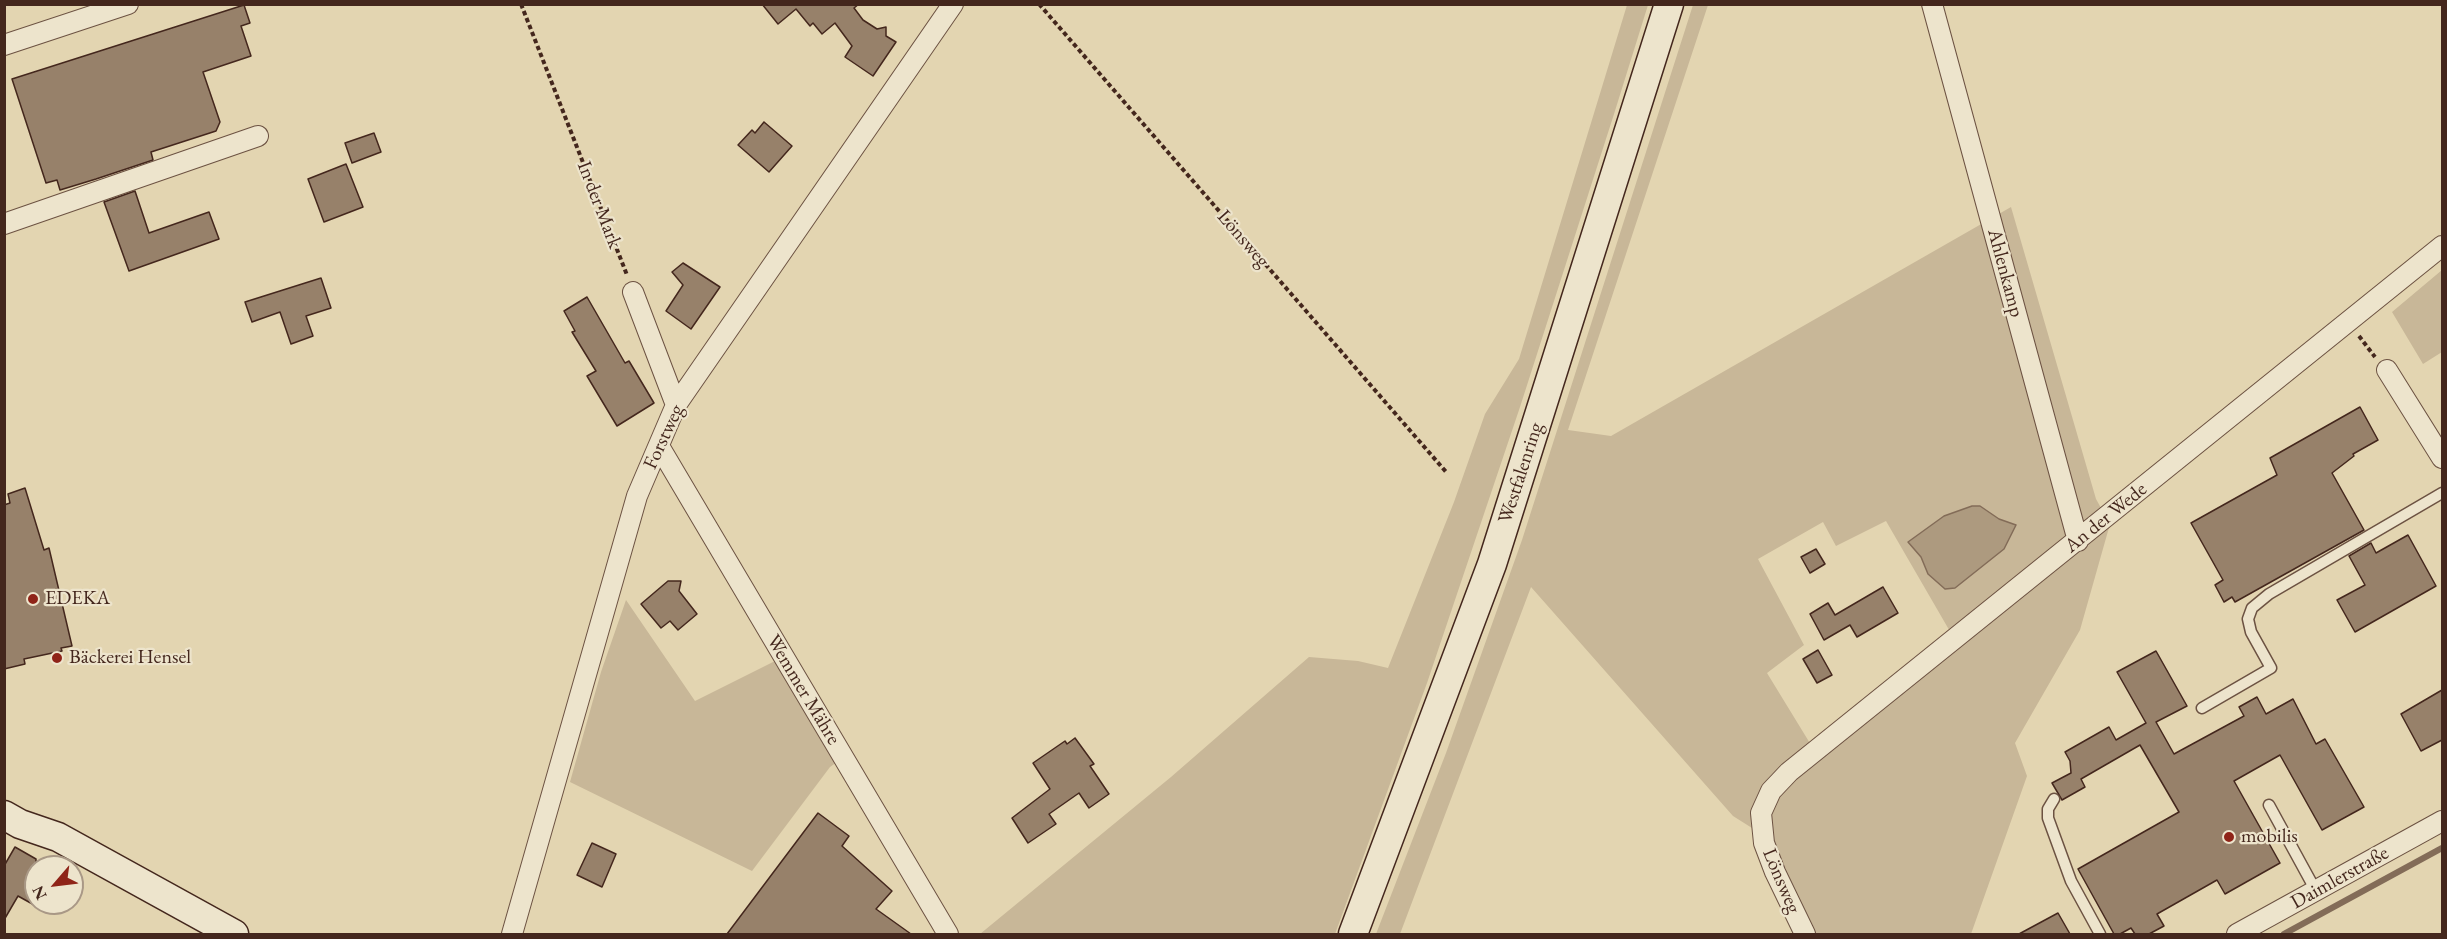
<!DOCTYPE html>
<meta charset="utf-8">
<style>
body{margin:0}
#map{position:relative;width:2447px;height:939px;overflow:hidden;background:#e3d5b1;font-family:"EB Garamond",serif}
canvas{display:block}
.frame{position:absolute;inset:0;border:6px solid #44271d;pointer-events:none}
.north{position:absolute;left:24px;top:855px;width:60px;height:60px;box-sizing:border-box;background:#ede4cc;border:2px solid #a99886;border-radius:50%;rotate:242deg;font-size:16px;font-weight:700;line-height:24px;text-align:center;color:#44271d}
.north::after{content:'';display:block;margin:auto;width:21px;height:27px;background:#8f2418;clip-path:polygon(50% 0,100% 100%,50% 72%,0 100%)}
</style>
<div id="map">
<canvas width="2447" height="939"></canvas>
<div class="frame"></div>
<div class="north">N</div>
</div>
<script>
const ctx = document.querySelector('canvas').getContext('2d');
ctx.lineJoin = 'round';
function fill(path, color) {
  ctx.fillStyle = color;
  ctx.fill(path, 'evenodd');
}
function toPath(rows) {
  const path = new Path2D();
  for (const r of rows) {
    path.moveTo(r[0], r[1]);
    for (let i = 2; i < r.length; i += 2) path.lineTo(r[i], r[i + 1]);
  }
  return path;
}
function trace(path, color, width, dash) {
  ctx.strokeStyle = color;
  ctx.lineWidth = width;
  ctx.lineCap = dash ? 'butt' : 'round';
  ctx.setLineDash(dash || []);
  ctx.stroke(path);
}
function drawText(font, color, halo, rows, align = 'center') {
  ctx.font = font + ' "EB Garamond",serif';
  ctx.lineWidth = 4.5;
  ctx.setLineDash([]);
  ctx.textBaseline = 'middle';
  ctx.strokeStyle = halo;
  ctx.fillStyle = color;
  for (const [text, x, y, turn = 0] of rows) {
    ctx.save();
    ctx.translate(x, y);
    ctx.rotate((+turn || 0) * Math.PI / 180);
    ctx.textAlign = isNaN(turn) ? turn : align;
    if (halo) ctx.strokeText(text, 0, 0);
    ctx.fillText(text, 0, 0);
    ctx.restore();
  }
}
fill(toPath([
 [1627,5,1648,5,1614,114,1520,407,1427,683,1335,934,980,934,1171,777,1309,657,1358,661,1388,668,1454,502,1485,414,1519,359],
 [1693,5,1708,5,1568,430,1611,436,2011,207,2096,499,2110,524,2080,630,2015,743,2027,776,1971,934,1815,934,1783,870,1771,840,1733,816,1531,587,1400,934,1376,934,1446,753,1522,540],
 [1886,521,1959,647,1819,758,1767,673,1804,645,1758,559,1823,522,1836,546],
 [2442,270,2442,352,2423,364,2392,312],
 [626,600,695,701,789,654,837,762,830,767,752,871,570,782,601,672]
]), '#c8b798');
const water = toPath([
 [1972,506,1980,506,1999,519,2016,525,2004,549,1955,588,1945,589,1928,574,1921,557,1908,542,1944,516,1972,506]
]);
fill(water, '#ad9a7f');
trace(water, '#836c58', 1.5);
trace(toPath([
 [2284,934,2442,848]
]), '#836c58', 6);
const building = toPath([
 [762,4,859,4,854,8,863,20,877,29,886,27,886,36,896,42,873,76,845,57,852,46,835,23,822,34,813,23,810,26,796,9,778,24,762,4],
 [244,5,250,23,241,26,251,56,203,72,220,122,216,131,151,152,153,160,96,179,60,190,57,180,46,183,12,79,244,5],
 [764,122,792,146,769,172,738,145,752,130,755,133,764,122],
 [374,133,381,152,352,163,345,143,374,133],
 [346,164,363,207,324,222,308,179,346,164],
 [135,191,149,233,209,212,219,239,129,271,104,202,135,191],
 [683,263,720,287,691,329,666,311,683,285,672,272,683,263],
 [321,278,331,308,306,316,313,336,291,344,280,312,252,322,245,302,321,278],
 [587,297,625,363,629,361,654,403,617,426,587,376,596,371,572,332,575,331,564,311,587,297],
 [2360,407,2378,440,2353,454,2354,456,2332,473,2364,530,2235,602,2232,597,2224,602,2215,585,2223,580,2191,523,2277,475,2270,458,2360,407],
 [25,488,44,550,49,548,72,646,61,648,62,651,24,659,25,664,4,669,4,505,10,503,8,494,25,488],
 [2408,535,2436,586,2355,632,2337,600,2365,585,2349,556,2371,543,2376,553,2408,535],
 [1816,549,1825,564,1810,573,1801,557,1816,549],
 [668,581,681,581,679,591,697,614,678,630,670,621,661,628,641,604,668,581],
 [1883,587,1898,613,1857,637,1850,625,1824,640,1810,614,1828,603,1835,615,1883,587],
 [1818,650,1832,675,1817,683,1803,659,1818,650],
 [2156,651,2187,706,2156,722,2174,754,2244,716,2239,707,2257,697,2266,714,2293,699,2316,744,2325,739,2364,807,2322,830,2280,755,2234,781,2280,863,2225,894,2217,880,2157,914,2164,926,2149,934,2135,934,2131,928,2120,934,2114,934,2078,869,2179,812,2140,745,2081,779,2085,787,2062,800,2052,783,2071,773,2070,761,2065,752,2109,727,2116,740,2146,723,2117,672,2156,651],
 [2442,690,2442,740,2421,751,2401,714,2442,690],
 [1075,738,1094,764,1090,766,1109,794,1089,808,1079,793,1049,814,1056,824,1028,843,1012,818,1050,789,1033,763,1065,741,1067,744,1075,738],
 [818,813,849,836,842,846,892,891,876,909,911,934,727,934,818,813],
 [592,843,616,854,602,887,577,875,592,843],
 [15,847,36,859,36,906,18,896,4,920,4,866,15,847],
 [2058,913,2070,934,2019,934,2058,913]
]);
fill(building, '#97816a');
trace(building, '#44271d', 1.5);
const lane = toPath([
 [2202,708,2271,668,2251,632,2248,619,2252,608,2269,594,2442,493],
 [2054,799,2048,809,2048,818,2071,881,2100,934],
 [2269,805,2316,891]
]);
const street = toPath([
 [1932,4,2078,541],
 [4,45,128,4],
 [4,224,258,136],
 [633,292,676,405],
 [2387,370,2442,458],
 [659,446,948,934],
 [512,934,637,496,676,405,953,4],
 [1805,934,1775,872,1764,843,1761,813,1771,791,1789,772,2442,246],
 [2237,934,2442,821]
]);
const secondary = toPath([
 [4,815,20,824,58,837,234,934],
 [1353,934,1492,564,1669,4]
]);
trace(lane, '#6c5242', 13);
trace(street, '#6c5242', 22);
trace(secondary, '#44271d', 31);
trace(toPath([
 [521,4,627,275],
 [1039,4,1447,473],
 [2359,336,2375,357]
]), '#44271d', 4, [4.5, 3]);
trace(lane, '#ede4cc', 10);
trace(street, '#ede4cc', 20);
trace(secondary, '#ede4cc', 28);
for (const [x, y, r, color] of [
 [33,599,6,"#8f2418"],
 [57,658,6,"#8f2418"],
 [2229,837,6,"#8f2418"]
]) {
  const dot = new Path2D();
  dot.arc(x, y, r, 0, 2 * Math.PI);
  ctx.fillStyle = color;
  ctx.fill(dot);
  trace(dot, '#ede4cc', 2);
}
drawText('20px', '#44271d', '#ede4cc', [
 ["In der Mark",599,205,69],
 ["Lönsweg",1243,239,49],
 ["Ahlenkamp",2005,273,75],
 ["Forstweg",664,437,-65],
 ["Westfalenring",1521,473,-72],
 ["An der Wede",2106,518,-39],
 ["Wemmer Mähre",803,690,59],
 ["Daimlerstraße",2340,878,-29],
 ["Lönsweg",1781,881,67]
]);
drawText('20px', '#44271d', '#ede4cc', [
 ["EDEKA",45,599],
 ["Bäckerei Hensel",69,658],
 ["mobilis",2241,837]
], 'left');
</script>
